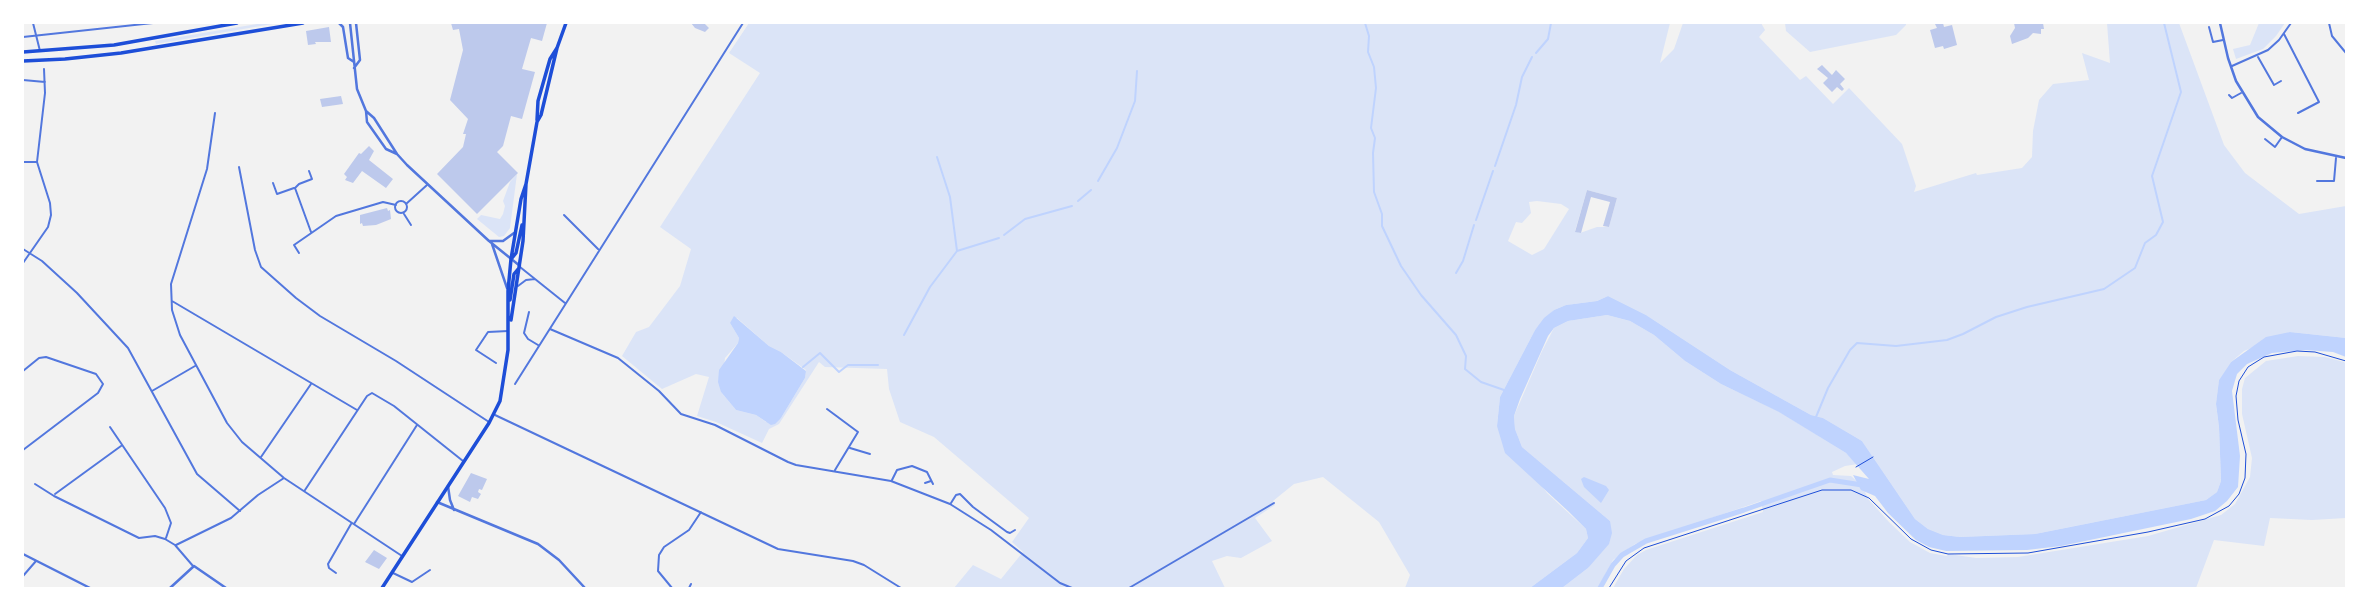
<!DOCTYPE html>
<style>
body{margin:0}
#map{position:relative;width:2369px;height:611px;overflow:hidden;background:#f2f2f2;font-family:"Space Grotesk",sans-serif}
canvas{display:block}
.frame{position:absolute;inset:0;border:24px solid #fff;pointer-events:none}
</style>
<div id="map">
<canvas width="2369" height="611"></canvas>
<div class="frame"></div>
</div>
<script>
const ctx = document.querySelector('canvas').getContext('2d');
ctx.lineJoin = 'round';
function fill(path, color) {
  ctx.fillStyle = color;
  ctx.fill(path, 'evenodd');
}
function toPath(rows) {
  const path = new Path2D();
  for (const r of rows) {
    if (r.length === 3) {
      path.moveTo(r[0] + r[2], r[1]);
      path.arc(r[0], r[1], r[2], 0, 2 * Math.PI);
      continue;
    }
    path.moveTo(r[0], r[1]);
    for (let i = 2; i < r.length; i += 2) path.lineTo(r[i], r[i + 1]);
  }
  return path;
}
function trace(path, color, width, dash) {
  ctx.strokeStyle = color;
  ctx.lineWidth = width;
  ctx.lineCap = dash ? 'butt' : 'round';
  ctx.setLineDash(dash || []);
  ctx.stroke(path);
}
fill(toPath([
 [263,23,278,23,156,44,155,41],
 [749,23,1670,23,1660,63,1674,49,1683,23,1761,23,1765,30,1759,37,1800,80,1806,76,1833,104,1849,88,1902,144,1916,186,1914,192,1976,173,1977,175,2022,168,2032,157,2033,131,2039,100,2053,84,2089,80,2082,53,2110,63,2107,23,2179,23,2224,145,2245,173,2299,214,2346,206,2346,338,2290,332,2244,351,2231,362,2219,380,2216,404,2219,427,2221,481,2217,492,2206,500,2035,534,1960,537,1943,535,1928,529,1915,519,1862,441,1823,418,1811,415,1730,370,1646,315,1608,296,1597,301,1566,305,1554,310,1535,330,1500,397,1497,426,1547,493,1586,529,1588,538,1577,553,1530,588,1405,588,1410,575,1379,522,1323,477,1294,484,1273,501,1275,505,1255,518,1272,541,1241,558,1227,556,1212,561,1225,588,954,588,973,565,1001,579,1023,552,1012,542,1029,518,934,437,900,422,889,389,887,369,825,367,819,362,779,424,769,429,762,443,716,422,697,416,709,377,696,374,662,389,622,356,636,332,649,327,680,286,691,249,660,227,760,73,729,53],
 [1587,190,1617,198,1609,227,1597,227,1580,233,1575,231],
 [1537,201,1561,204,1569,209,1544,249,1532,255,1508,241,1516,222,1522,223,1531,213,1529,202],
 [737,318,769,346,781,352,806,370,805,378,781,418,766,422,756,415,736,410,721,392,725,358,738,343,739,338,730,323],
 [1785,23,1906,23,1906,25,1896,35,1810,52,1786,31],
 [2259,23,2285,23,2276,36,2263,49,2236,59,2233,49,2250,45],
 [517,174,510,228,504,236,499,237,477,219,481,215,500,219,503,214,505,206,503,201,510,182],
 [1607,315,1630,321,1654,335,1685,361,1721,384,1780,412,1846,453,1858,464,1845,466,1832,472,1833,475,1851,476,1863,487,1868,499,1889,522,1910,542,1930,553,1947,556,1948,554,1976,558,2018,557,2148,536,2221,515,2235,504,2250,477,2252,458,2242,414,2242,389,2245,378,2266,361,2298,356,2325,357,2344,362,2346,364,2346,518,2312,520,2270,518,2264,546,2214,540,2196,588,1613,588,1624,569,1637,555,1646,550,1763,512,1761,501,1635,544,1613,560,1598,588,1562,588,1588,568,1610,521,1522,447,1515,429,1514,416,1542,351,1554,328,1568,321]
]), '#dbe4f7');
fill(toPath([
 [1608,296,1646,315,1730,370,1811,415,1823,418,1862,441,1915,519,1928,529,1943,535,1960,537,2035,534,2206,500,2217,492,2221,481,2219,427,2216,404,2219,380,2231,362,2266,337,2290,332,2346,338,2346,357,2333,352,2305,350,2272,353,2247,364,2237,374,2232,391,2240,456,2238,487,2227,501,2215,511,2191,519,2061,546,2027,550,1946,551,1929,547,1916,540,1888,513,1875,496,1861,490,1853,475,1869,479,1846,453,1779,412,1721,384,1685,361,1654,335,1630,321,1607,315,1568,321,1554,328,1548,336,1520,399,1514,416,1515,429,1522,447,1610,521,1612,533,1609,544,1588,568,1562,588,1530,588,1577,553,1588,538,1586,529,1568,511,1505,453,1497,426,1500,397,1535,330,1544,318,1554,310,1566,305,1597,301],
 [734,316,769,346,781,352,806,371,805,378,781,418,775,424,771,425,756,415,736,410,721,392,718,382,719,370,738,343,739,338,730,323],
 [1584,477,1606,486,1609,490,1601,503,1584,487,1581,479]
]), '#bfd3fe');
trace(toPath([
 [1365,23,1369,36,1368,52,1374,67,1376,88,1371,128,1375,138,1373,153,1374,192,1382,214,1382,226,1401,266,1421,295,1456,335,1466,356,1465,369,1481,382,1504,390],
 [1536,53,1548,39,1551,23],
 [937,157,950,197,957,251],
 [1495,166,1516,105,1522,77,1532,57],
 [1098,181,1117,148,1135,101,1137,71],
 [1078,201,1091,190],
 [1476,220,1493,171],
 [1004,235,1025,219,1072,206],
 [1456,273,1463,261,1474,225],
 [904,335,930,287,957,251,999,238],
 [803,367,820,353,839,372,848,365,878,365],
 [1816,417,1828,388,1850,350,1857,343,1896,346,1947,340,1963,334,1996,317,2027,307,2104,289,2135,268,2145,243,2156,235,2163,222,2152,176,2181,92,2164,23]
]), '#bfd3fe', 2);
trace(toPath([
 [1600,588,1613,565,1622,555,1646,541,1744,510,1830,480,1862,485]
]), '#bfd3fe', 5);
fill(toPath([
 [451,23,547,23,542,41,531,38,522,69,535,72,522,119,511,116,503,146,497,152,518,173,477,214,437,174,463,147,466,134,463,134,468,119,450,100,463,50,459,29,453,30],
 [691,23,704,23,709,28,705,32,695,28],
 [1943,23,1944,27,1952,25,1957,45,1944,49,1943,46,1935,48,1930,30,1937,28,1935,24],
 [2014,23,2043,23,2044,29,2041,29,2041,34,2033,33,2028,38,2012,44,2010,36,2015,28],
 [329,27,331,42,315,42,316,44,308,45,306,31],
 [1822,65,1832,75,1836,70,1845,79,1840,84,1844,89,1842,91,1837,87,1832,92,1823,83,1828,78,1817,69],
 [341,96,343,104,322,107,320,99],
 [369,146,374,151,369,160,393,179,386,188,362,171,353,183,345,180,347,177,344,174,359,153,361,154],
 [1587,190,1617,198,1609,227,1603,226,1610,202,1591,197,1581,233,1575,232],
 [387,208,388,211,390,210,391,219,376,225,363,226,362,223,360,224,360,215],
 [471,473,487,479,482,490,479,489,478,492,481,494,478,499,472,497,470,502,458,496],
 [374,550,387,558,379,569,365,562]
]), '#bdc9ec');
trace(toPath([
 [1856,467,1873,457],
 [1609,588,1626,561,1644,548,1822,490,1851,490,1869,498,1911,539,1931,550,1948,554,2028,553,2148,532,2205,519,2229,506,2239,494,2245,478,2246,454,2238,420,2236,396,2239,381,2248,367,2264,357,2297,351,2315,352,2346,361]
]), '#1d4ed8', 1);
trace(toPath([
 [33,23,40,51],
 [2329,23,2332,36,2346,53],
 [2209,27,2213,42,2223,40],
 [2284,34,2319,102,2298,113],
 [23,37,153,23],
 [2258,57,2274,85,2281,81],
 [2232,66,2268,50,2279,40,2291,23],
 [23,80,45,82],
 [2229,95,2232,98,2241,93],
 [215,113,207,169,171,284,172,310,180,335,227,423,242,442,284,478,402,556],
 [2265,139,2275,147,2282,137],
 [23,162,36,162],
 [239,167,255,250,261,267,296,298,320,316,396,361,489,422],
 [309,171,312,179,299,184,295,188,311,232],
 [2317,181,2334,181,2336,158],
 [273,183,277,194,294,188],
 [401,207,6],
 [406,204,427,185],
 [404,214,411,225],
 [564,215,598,249],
 [23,249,42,261,77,293,128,348,197,474,240,511],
 [299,253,294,245,336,216,383,202,396,205],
 [23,263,48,227,51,215,50,203,37,162,45,93,44,69],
 [520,267,565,303],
 [518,286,526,280,535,279],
 [172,301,357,410],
 [529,312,524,333,528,339,538,345],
 [550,329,618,358,659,391,681,414,715,425,788,462,796,465,891,481,950,504,991,530,1060,583,1072,588],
 [496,363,476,350,488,332,508,331],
 [23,371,39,358,46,357,96,374,103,384,98,393,23,450],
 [515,384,743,23],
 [152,391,195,366],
 [827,409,858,432,835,470],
 [495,415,778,549,853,561,864,565,901,588],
 [110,427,165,508,171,523,166,538],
 [850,448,870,454],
 [261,457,311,384],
 [892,480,897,470,912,466,927,472,933,484],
 [925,483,931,481],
 [35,484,54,496,139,538,155,536,165,539,175,545,193,566],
 [305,490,367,396,372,393,394,406,463,461],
 [55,494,121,446],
 [951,503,956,495,960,494,973,507,1007,532,1010,533,1015,530],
 [354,524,417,425],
 [176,545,231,518,258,495,284,478],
 [336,573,329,568,328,564,351,524],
 [393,573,412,582,430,570],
 [23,576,36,561],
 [672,588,658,571,659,555,664,547,689,530,701,512],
 [689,588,691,584],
 [1129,588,1274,503]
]), '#5277de', 2);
trace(toPath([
 [339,23,343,27,348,58,354,62],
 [350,23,357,89,366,111,367,122,386,149,397,154],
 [2220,23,2228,58,2236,81,2258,117,2282,137,2305,149,2346,158],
 [354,68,360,60,356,23],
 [366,111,374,118,397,154,407,165,489,241,520,266],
 [489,241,503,241,514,233],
 [492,244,507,288],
 [448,486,450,500,454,510],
 [437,502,538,544,559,560,585,588],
 [23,554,90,588],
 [170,588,194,566,226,588]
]), '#5277de', 2.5);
trace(toPath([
 [537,120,538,101,550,59,557,48,566,23],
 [512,258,516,253,522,225],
 [510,300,514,274,519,268],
 [511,320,523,241,526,184,537,122,541,115,557,48],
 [382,588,489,423,500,401,508,350,508,291,511,259,521,199,526,184]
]), '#1d4ed8', 3.5);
trace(toPath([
 [23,52,114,45,237,23],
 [23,61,65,59,121,53,303,23]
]), '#1d4ed8', 3.5);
</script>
